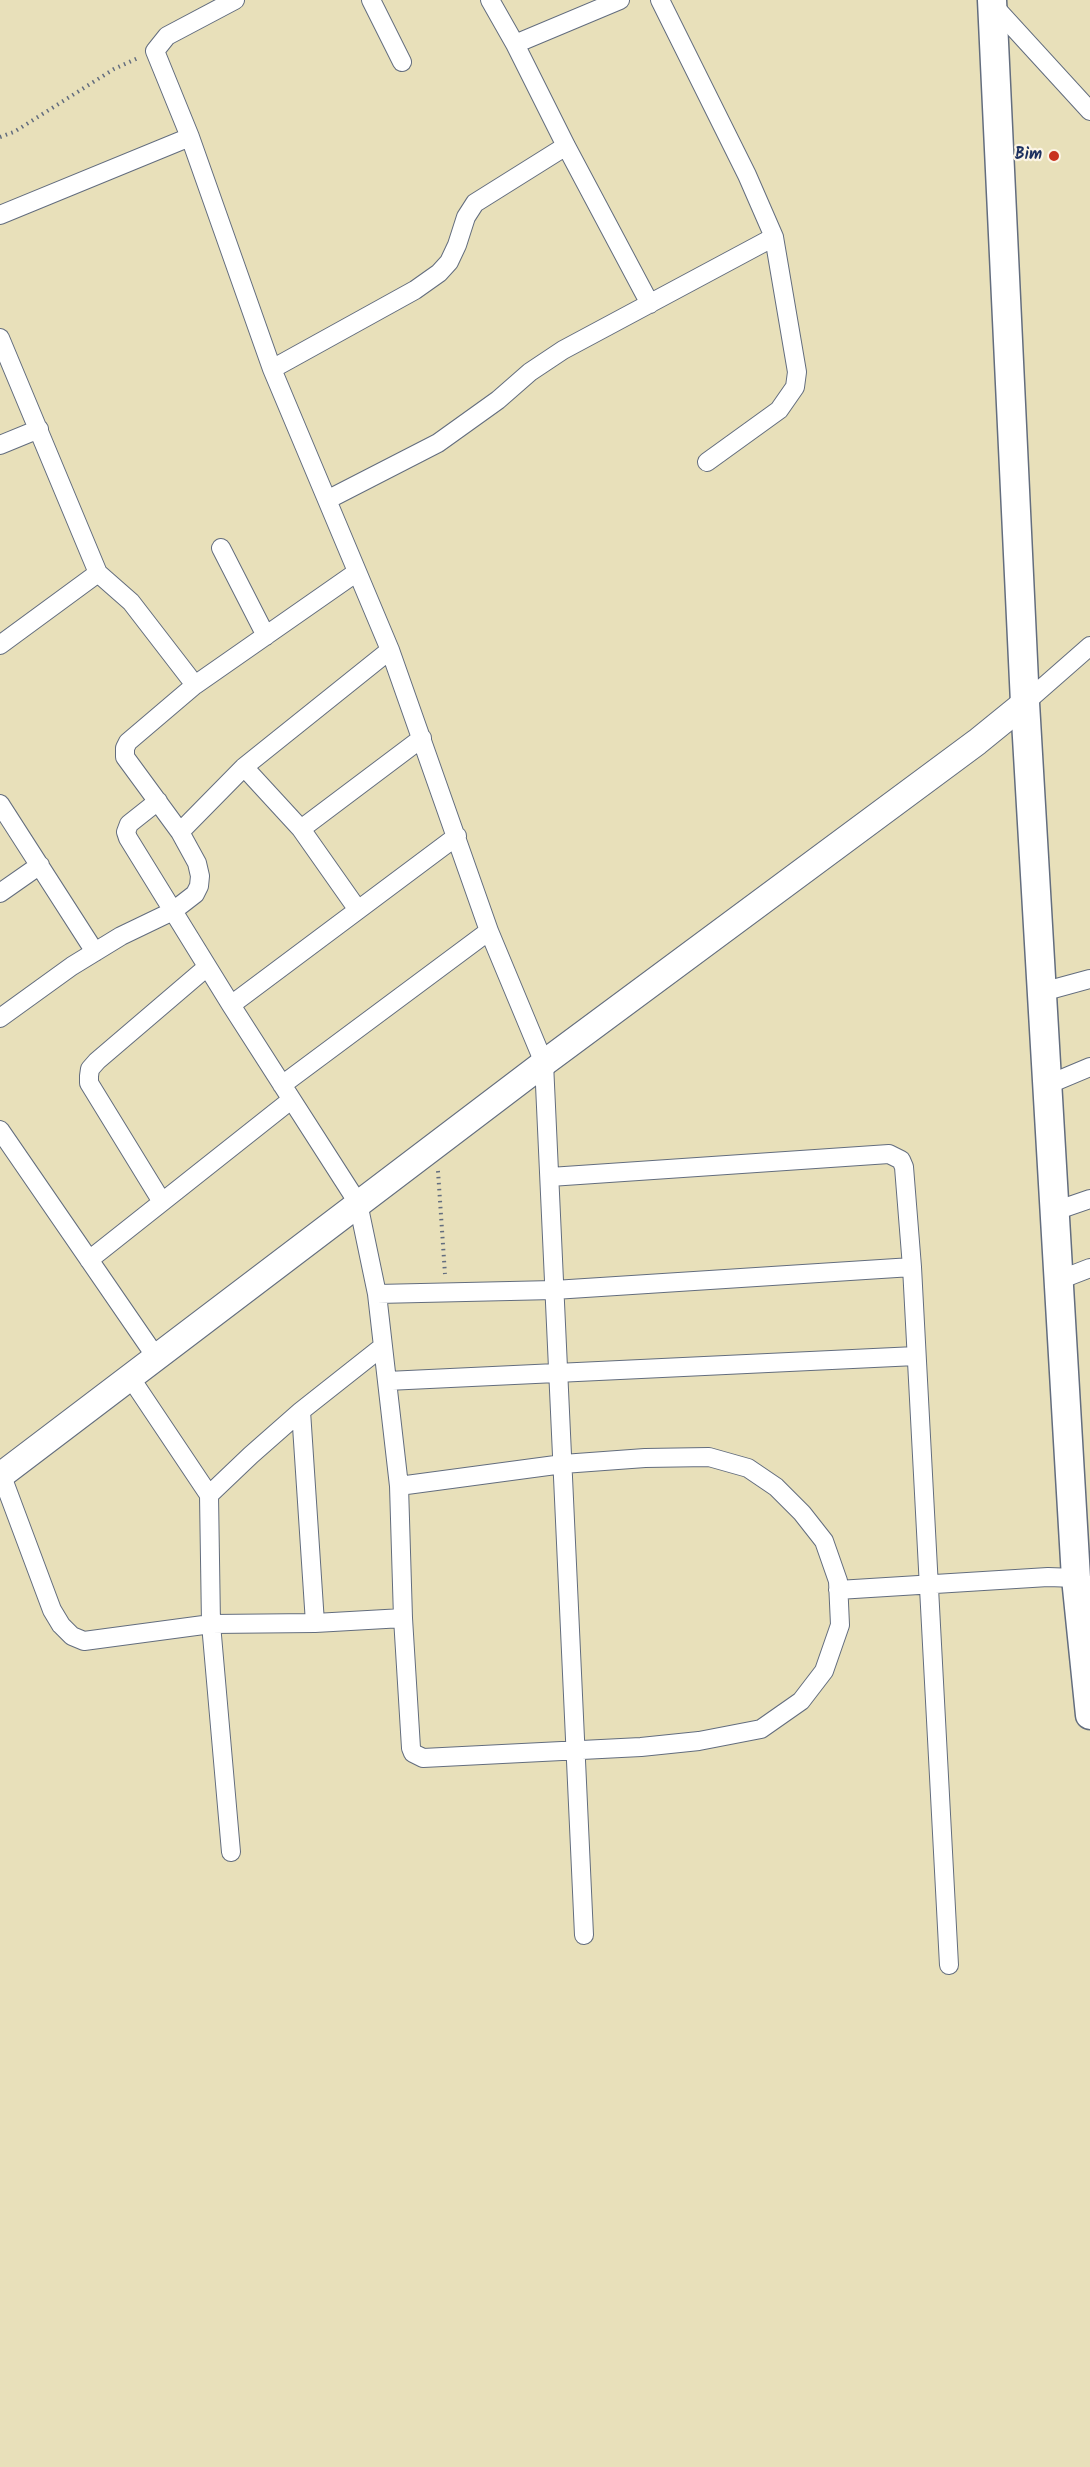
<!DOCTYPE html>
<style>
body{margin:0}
canvas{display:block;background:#e8e0ba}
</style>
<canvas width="1090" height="2467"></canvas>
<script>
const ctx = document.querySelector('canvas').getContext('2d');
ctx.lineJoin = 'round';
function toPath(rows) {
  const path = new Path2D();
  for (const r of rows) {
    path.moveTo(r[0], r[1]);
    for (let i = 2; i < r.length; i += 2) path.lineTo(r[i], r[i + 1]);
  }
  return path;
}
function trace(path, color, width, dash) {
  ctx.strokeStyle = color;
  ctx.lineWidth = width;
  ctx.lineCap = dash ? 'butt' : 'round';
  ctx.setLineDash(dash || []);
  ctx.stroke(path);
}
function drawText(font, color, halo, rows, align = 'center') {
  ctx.font = font + ' Kalam,sans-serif';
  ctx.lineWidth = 4.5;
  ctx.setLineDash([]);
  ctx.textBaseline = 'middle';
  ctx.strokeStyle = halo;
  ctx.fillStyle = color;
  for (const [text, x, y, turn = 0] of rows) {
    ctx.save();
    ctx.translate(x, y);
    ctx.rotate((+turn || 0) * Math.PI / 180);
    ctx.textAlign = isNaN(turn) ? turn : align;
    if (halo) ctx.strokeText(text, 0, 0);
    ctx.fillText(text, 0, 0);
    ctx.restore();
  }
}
const street = toPath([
 [235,0,167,36,155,51,190,137,272,369,390,650,489,931,544,1063,584,1935],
 [371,0,402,62],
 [490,0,515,44,566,146,650,304],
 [660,0,747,175,774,237,797,372,795,387,779,410,707,462],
 [993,5,1090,111],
 [515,44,620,0],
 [0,215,190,137],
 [0,338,98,573,131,602,195,685],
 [272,369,415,290,439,273,449,262,457,245,466,217,475,203,566,146],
 [0,445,39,429],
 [327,500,438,443,498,400,530,372,563,350,774,237],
 [221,548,266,636],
 [0,645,98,573],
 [1025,703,1090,646],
 [244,767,301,829,358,910],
 [158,801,129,824,126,832,128,838,231,1005,358,1203,377,1294,399,1486,403,1618,411,1748,413,1753,423,1758,641,1747,699,1741,761,1729,801,1701,824,1671,840,1625,838,1581,824,1541,802,1513,776,1487,748,1468,709,1457,645,1458,563,1464,399,1486],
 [0,804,95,952],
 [301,829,422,738],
 [180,832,244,767,390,650],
 [0,893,40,865],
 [1042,992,1090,979],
 [231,1005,457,836],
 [0,1018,72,966,121,936,173,911,195,894,199,886,200,876,197,863,180,832,125,757,125,748,128,742,195,685,357,572],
 [282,1085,489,931],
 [1047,1085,1090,1067],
 [0,1130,156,1357],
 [550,1177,889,1154,901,1160,904,1167,912,1267,949,1965],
 [162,1202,89,1083,89,1076,90,1069,97,1061,207,967],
 [1055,1211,1090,1199],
 [89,1260,291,1100],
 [1059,1280,1090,1268],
 [377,1294,554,1290,912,1267],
 [130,1377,209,1495],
 [387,1381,916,1356],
 [301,1411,315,1623],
 [0,1471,52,1610,61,1625,72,1636,84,1641,211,1624,315,1623,403,1618],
 [838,1590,1048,1577,1076,1578],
 [231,1852,211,1624,209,1495,251,1455,301,1411,382,1347]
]);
const secondary = toPath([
 [0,1476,544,1063,977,742,1025,703]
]);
const primary = toPath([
 [992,0,1025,703,1076,1578,1090,1715]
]);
trace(street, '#636d7e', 20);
trace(secondary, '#636d7e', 28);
trace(primary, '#636d7e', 31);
trace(toPath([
 [0,137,14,132,114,69,138,58],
 [438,1171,445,1274]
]), '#636d7e', 4, [1.5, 4.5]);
trace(street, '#fff', 18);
trace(secondary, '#fff', 26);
trace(primary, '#fff', 28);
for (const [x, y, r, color] of [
 [1054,156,6,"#c8321e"]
]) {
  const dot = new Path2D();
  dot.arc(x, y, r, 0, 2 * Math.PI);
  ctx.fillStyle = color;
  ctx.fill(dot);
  trace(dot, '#fcf5e5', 2);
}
drawText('bold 16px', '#1b2f5e', '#fcf5e5', [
 ["Bim",1042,156]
], 'right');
</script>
